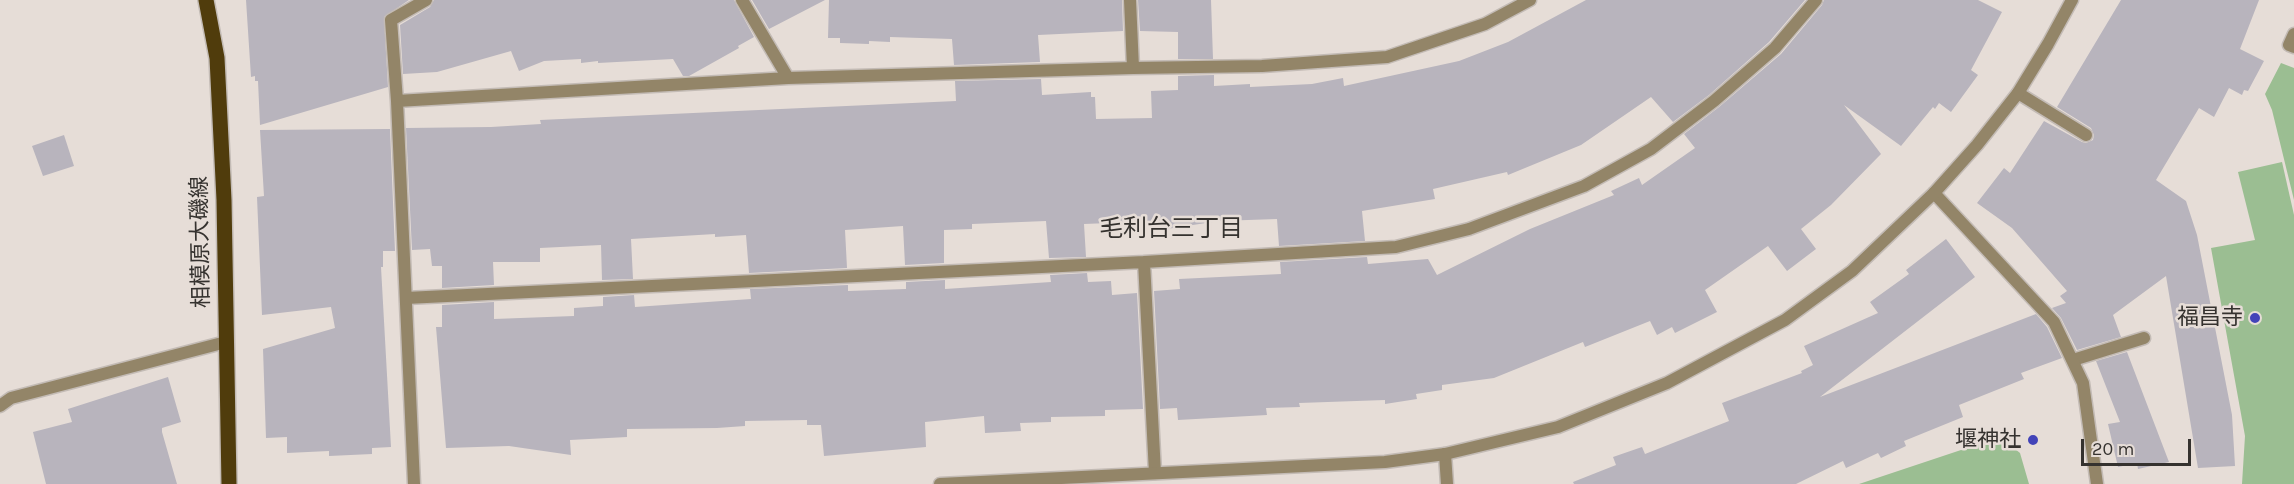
<!DOCTYPE html>
<meta charset="utf-8">
<style>
body{margin:0}
#map{position:relative;width:2294px;height:484px;overflow:hidden;background:#e6ddd7;font-family:Karla,sans-serif}
canvas{display:block}
.scale{position:absolute;left:2081px;top:439px;width:110px;height:27px;box-sizing:border-box;border:3px solid #35322f;border-top:0;padding-left:8px;font-size:18px;line-height:21px;white-space:nowrap;color:#35322f;-webkit-text-stroke:4px #e6ddd7;paint-order:stroke}
</style>
<div id="map">
<canvas width="2294" height="484"></canvas>
<div class="scale">20 m</div>
</div>
<script>
const ctx = document.querySelector('canvas').getContext('2d');
ctx.lineJoin = 'round';
function fill(path, color) {
  ctx.fillStyle = color;
  ctx.fill(path, 'evenodd');
}
function toPath(rows) {
  const path = new Path2D();
  for (const r of rows) {
    path.moveTo(r[0], r[1]);
    for (let i = 2; i < r.length; i += 2) path.lineTo(r[i], r[i + 1]);
  }
  return path;
}
function trace(path, color, width, dash) {
  ctx.strokeStyle = color;
  ctx.lineWidth = width;
  ctx.lineCap = dash ? 'butt' : 'round';
  ctx.setLineDash(dash || []);
  ctx.stroke(path);
}
function drawText(font, color, halo, rows, align = 'center') {
  ctx.font = font + ' Karla,"Noto Sans JP",sans-serif';
  ctx.lineWidth = 5;
  ctx.setLineDash([]);
  ctx.textBaseline = 'middle';
  ctx.strokeStyle = halo;
  ctx.fillStyle = color;
  for (const [text, x, y, turn = 0] of rows) {
    ctx.save();
    ctx.translate(x, y);
    ctx.rotate((+turn || 0) * Math.PI / 180);
    ctx.textAlign = isNaN(turn) ? turn : align;
    if (halo) ctx.strokeText(text, 0, 0);
    ctx.fillText(text, 0, 0);
    ctx.restore();
  }
}
fill(toPath([
 [2281,63,2294,68,2294,200,2272,110,2265,94],
 [2282,162,2294,215,2294,484,2242,484,2245,436,2211,248,2255,240,2238,172],
 [2000,437,2020,453,2029,484,1859,484]
]), '#9bbe92');
fill(toPath([
 [246,0,409,0,384,17,388,87,260,125,258,81,255,81,255,76,251,77],
 [434,0,734,0,754,37,738,46,739,48,689,76,683,76,673,59,598,63,598,61,581,63,581,59,544,61,519,71,511,51,437,72,403,74,400,25,430,7],
 [752,0,825,0,769,29],
 [829,0,1122,0,1123,31,1038,35,1040,62,954,65,952,39,890,37,890,42,869,41,869,44,840,43,840,38,828,38],
 [1138,0,1211,0,1213,59,1178,59,1178,32,1140,31],
 [1586,0,1805,0,1769,42,1709,95,1673,122,1651,97,1581,145,1508,175,1507,172,1433,189,1435,199,1362,211,1365,241,1279,246,1277,219,1219,221,1160,230,1159,221,1084,224,1086,257,1049,258,1046,221,972,224,972,229,944,230,944,263,905,265,903,226,845,230,847,268,749,273,746,235,715,237,715,234,631,239,633,279,602,280,601,245,540,248,540,262,493,262,494,285,442,288,442,266,432,266,430,249,412,250,406,128,491,127,541,124,540,120,956,101,955,81,1041,79,1042,95,1091,92,1091,97,1095,97,1096,119,1152,118,1151,91,1178,90,1178,76,1214,75,1214,86,1250,84,1250,87,1312,84,1343,78,1344,86,1459,61,1508,42],
 [1824,0,1978,0,2002,12,1971,70,1978,75,1951,112,1939,103,1935,109,1933,107,1901,146,1844,105,1881,154,1831,205,1801,229,1816,249,1787,271,1768,246,1705,290,1717,312,1675,333,1672,327,1657,335,1650,321,1585,347,1583,342,1494,378,1442,385,1442,390,1416,394,1417,399,1385,404,1385,400,1299,403,1300,407,1266,408,1267,415,1178,420,1177,408,1160,409,1154,291,1180,289,1179,279,1281,274,1280,262,1367,257,1368,264,1428,259,1437,275,1530,229,1614,195,1611,191,1639,178,1642,185,1695,148,1684,134,1719,107,1781,54,1822,5],
 [2121,0,2259,0,2240,49,2264,61,2248,91,2244,90,2242,95,2229,88,2214,117,2199,108,2156,180,2186,201,2197,235,2232,415,2235,466,2198,468,2166,276,2113,315,2121,337,2077,350,2061,318,2052,308,2066,303,2060,296,2067,291,2012,228,1977,203,2004,168,2010,173,2044,121,2082,142,2086,143,2093,140,2094,135,2091,128,2057,107],
 [390,129,395,251,383,251,383,267,381,267,391,447,372,448,372,454,329,456,329,451,287,453,287,437,266,438,263,349,335,328,331,307,262,315,257,197,264,196,260,130],
 [64,135,74,166,43,176,32,146],
 [1946,239,1975,277,1820,397,2036,314,2047,327,2062,358,2021,373,2024,379,1959,405,1963,417,1904,441,1906,446,1881,458,1878,453,1846,468,1843,461,1796,484,1574,484,1573,482,1616,465,1613,457,1642,447,1645,454,1729,421,1722,403,1802,373,1801,371,1813,365,1804,346,1878,313,1870,302,1909,274,1906,270],
 [1087,273,1088,282,1111,281,1112,295,1137,293,1143,409,1105,410,1105,416,1051,417,1051,422,1020,423,1021,431,985,433,984,416,925,422,926,447,824,456,821,425,807,425,807,420,745,421,745,426,717,428,627,429,627,437,570,440,571,455,509,446,446,448,436,327,442,327,442,305,494,302,494,319,574,316,574,308,603,306,603,297,634,295,635,307,751,299,750,289,848,285,848,291,906,289,906,282,945,280,945,289,1051,282,1050,275],
 [2127,352,2169,462,2138,469,2137,463,2118,467,2108,424,2120,422,2096,361],
 [168,377,181,422,162,428,162,432,177,484,46,484,33,432,72,422,68,409]
]), '#b8b4bd');
const service = toPath([
 [2018,93,2086,135],
 [2073,360,2144,338]
]);
const minor = toPath([
 [742,0,788,78],
 [1130,0,1133,68],
 [2294,34,2289,45,2294,47],
 [397,101,391,20,426,0],
 [1934,193,2054,322,2083,383,2097,484],
 [1144,262,1155,473],
 [406,298,1144,262,1396,247,1469,229,1584,186,1651,149,1714,101,1775,48,1816,0],
 [0,406,11,398,226,342],
 [1445,454,1447,484],
 [414,484,397,101,788,78,1133,68,1262,66,1387,57,1485,24,1530,0]
]);
const tertiary = toPath([
 [940,484,1385,462,1445,454,1558,427,1667,383,1785,320,1852,271,1934,193,1977,145,2018,93,2048,44,2072,0]
]);
const primary = toPath([
 [206,0,217,58,224,200,229,484]
]);
trace(service, '#c3bbb5', 15);
trace(minor, '#c3bbb5', 15);
trace(tertiary, '#c3bbb5', 15);
trace(primary, '#c3bbb5', 18);
trace(service, '#938568', 12);
trace(minor, '#938568', 12);
trace(tertiary, '#938568', 12);
trace(primary, '#503c0c', 15);
for (const [x, y, r, color] of [
 [2255,318,6,"#4243b8"],
 [2033,440,6,"#4243b8"]
]) {
  const dot = new Path2D();
  dot.arc(x, y, r, 0, 2 * Math.PI);
  ctx.fillStyle = color;
  ctx.fill(dot);
  trace(dot, '#e6ddd7', 2);
}
drawText('22px', '#35322f', '#e6ddd7', [
 ["相模原大磯線",201,242,-91]
]);
drawText('22px', '#35322f', '#e6ddd7', [
 ["福昌寺",2243,318],
 ["堰神社",2021,440]
], 'right');
drawText('24px', '#35322f', '#e6ddd7', [
 ["毛利台三丁目",1171,229]
]);
</script>
